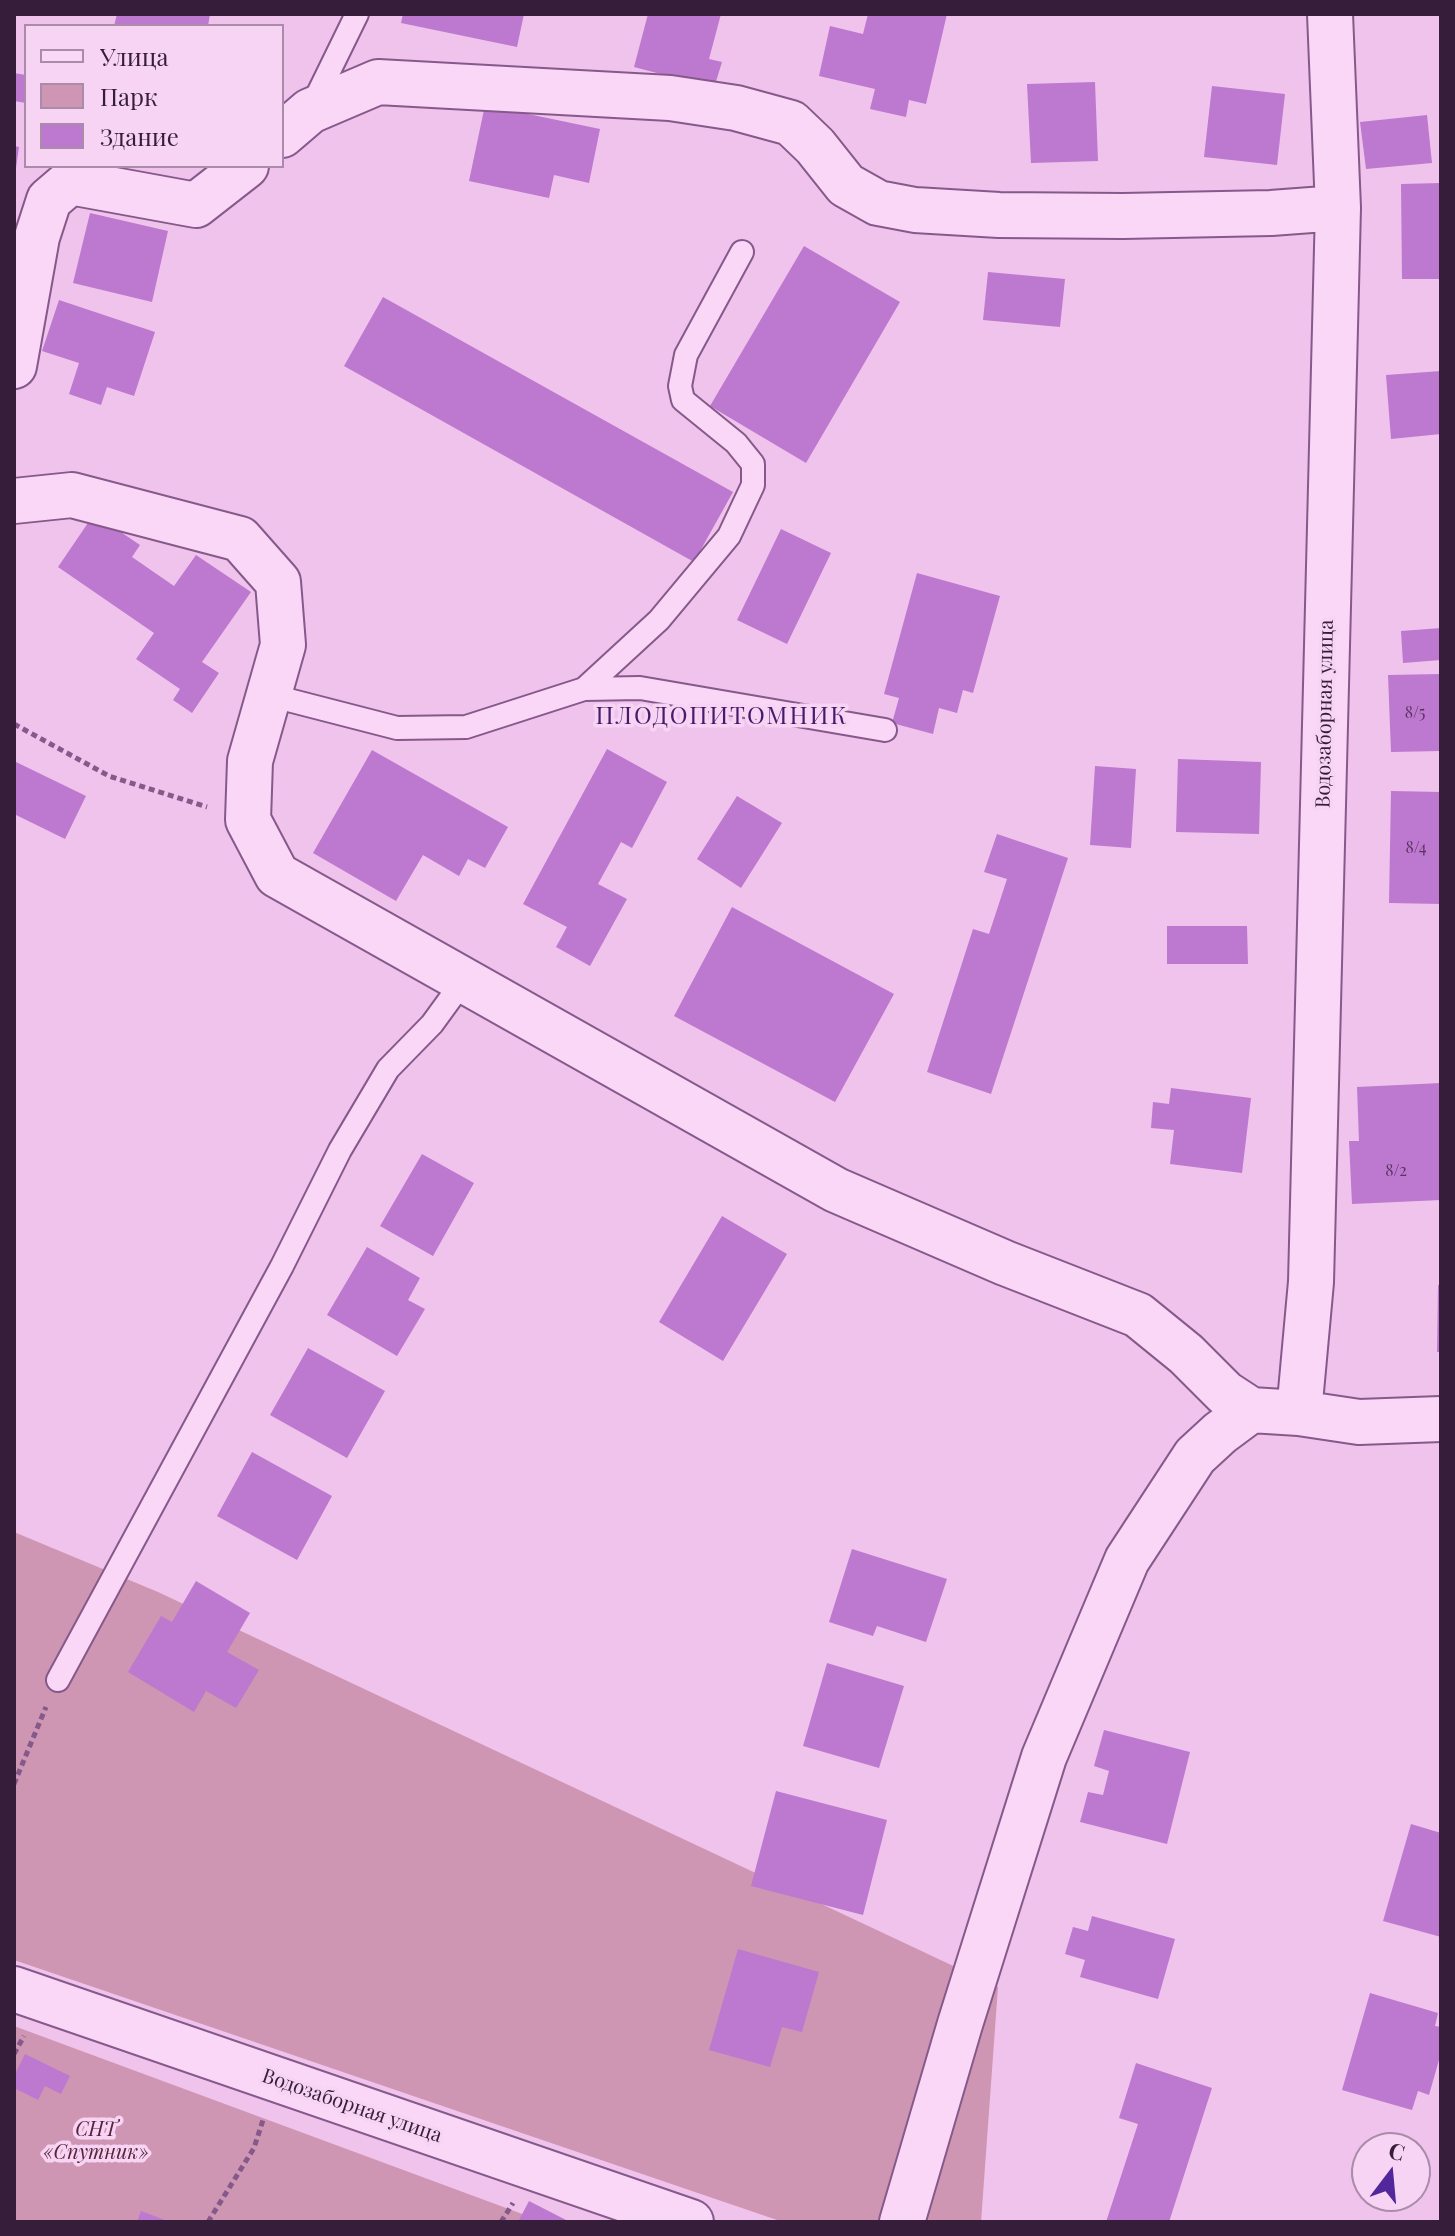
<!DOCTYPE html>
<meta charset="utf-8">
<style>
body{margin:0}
#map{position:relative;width:1455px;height:2236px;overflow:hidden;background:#f0c3ec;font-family:"Playfair Display",serif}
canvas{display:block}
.frame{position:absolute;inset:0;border:16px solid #361e3a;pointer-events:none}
.legend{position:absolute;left:24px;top:24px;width:260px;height:144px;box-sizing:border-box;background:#f7d3f4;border:2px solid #aa8baa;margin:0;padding:10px 14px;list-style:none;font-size:24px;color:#361e3a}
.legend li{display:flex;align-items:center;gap:16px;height:40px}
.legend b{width:40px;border:2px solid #aa8baa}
.north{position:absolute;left:1351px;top:2132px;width:80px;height:80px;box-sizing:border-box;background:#f7d3f4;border:2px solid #aa8baa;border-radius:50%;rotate:16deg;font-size:22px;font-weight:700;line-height:32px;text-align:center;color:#361e3a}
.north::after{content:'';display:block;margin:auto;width:28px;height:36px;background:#52279c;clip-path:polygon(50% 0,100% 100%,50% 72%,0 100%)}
</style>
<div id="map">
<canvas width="1455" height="2236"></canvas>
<div class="frame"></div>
<ul class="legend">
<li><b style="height:10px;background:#fad7f7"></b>Улица</li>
<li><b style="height:22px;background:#ce96b3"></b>Парк</li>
<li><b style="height:22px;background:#bd78cf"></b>Здание</li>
</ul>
<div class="north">С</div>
</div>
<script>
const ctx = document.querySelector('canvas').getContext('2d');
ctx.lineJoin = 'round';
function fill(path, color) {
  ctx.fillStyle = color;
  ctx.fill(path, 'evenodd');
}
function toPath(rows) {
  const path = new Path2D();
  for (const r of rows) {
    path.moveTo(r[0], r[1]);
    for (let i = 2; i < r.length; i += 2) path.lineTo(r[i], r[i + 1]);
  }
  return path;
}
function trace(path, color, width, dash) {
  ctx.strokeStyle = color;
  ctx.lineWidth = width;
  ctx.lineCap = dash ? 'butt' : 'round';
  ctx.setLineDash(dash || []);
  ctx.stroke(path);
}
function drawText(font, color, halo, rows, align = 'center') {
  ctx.font = font + ' "Playfair Display",serif';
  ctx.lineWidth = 7;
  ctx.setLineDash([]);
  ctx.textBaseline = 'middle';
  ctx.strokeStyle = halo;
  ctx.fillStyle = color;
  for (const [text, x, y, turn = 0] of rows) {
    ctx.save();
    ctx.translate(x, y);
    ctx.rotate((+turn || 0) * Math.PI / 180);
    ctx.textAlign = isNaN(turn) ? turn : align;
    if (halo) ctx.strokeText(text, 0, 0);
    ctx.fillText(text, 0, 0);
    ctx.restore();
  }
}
fill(toPath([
 [14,1532,158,1592,998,1987,981,2222,783,2222,14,1960],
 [14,2026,544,2222,14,2222]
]), '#ce96b3');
fill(toPath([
 [117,14,210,14,208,26,114,26],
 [403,14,524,14,517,47,401,23],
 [648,14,721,14,709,59,722,62,714,88,634,67],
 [868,14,947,14,926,104,909,100,906,117,870,109,875,89,819,76,830,26,863,34],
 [14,73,26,75,26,103,14,101],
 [1095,82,1098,161,1031,163,1027,84],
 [1212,86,1285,94,1277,165,1204,157],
 [485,105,600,129,589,183,554,175,549,198,469,181],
 [1427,115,1432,163,1366,169,1360,122],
 [14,146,19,147,16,168,14,168],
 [1441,183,1441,279,1402,279,1401,184],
 [90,213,168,231,152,302,73,283],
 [804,246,900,302,806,463,710,406],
 [988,272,1065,279,1060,327,983,320],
 [383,297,733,492,694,562,344,366],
 [59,300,155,332,134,396,107,387,101,405,69,394,79,363,42,351],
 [1441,371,1441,434,1391,439,1386,375],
 [94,514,140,545,132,557,174,586,196,555,251,592,202,662,219,673,192,713,173,700,180,689,136,659,154,633,58,567],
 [781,529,831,553,787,644,737,620],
 [917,573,1000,596,973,693,963,690,957,713,939,708,933,734,892,723,899,698,884,694],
 [1441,628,1441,660,1403,663,1401,631],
 [1441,674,1441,751,1391,752,1388,675],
 [607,749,667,782,632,848,621,842,598,884,627,899,590,966,556,947,567,927,523,904],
 [372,750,508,827,485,868,468,859,459,876,423,855,396,901,313,853],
 [1178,759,1261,762,1259,834,1176,832],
 [14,761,86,796,65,839,14,814],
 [1095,766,1136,769,1131,848,1090,845],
 [1391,791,1441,792,1441,904,1389,903],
 [737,796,782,823,741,888,697,859],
 [997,834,1068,858,991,1094,927,1072,973,929,989,934,1007,879,984,872],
 [732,907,894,994,835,1102,674,1016],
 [1167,926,1247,926,1248,964,1167,964],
 [1441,1083,1441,1200,1352,1204,1349,1141,1359,1141,1357,1087],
 [1171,1088,1251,1098,1242,1173,1170,1164,1174,1130,1151,1128,1153,1102,1169,1104],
 [422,1154,474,1183,433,1256,380,1226],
 [722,1216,787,1254,723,1361,659,1322],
 [367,1247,420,1278,408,1300,425,1309,397,1356,327,1315],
 [1438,1285,1441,1285,1441,1352,1437,1352],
 [308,1348,385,1391,347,1458,270,1415],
 [252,1452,332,1496,297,1560,217,1516],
 [852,1549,947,1579,926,1642,877,1626,873,1636,829,1622],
 [196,1581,250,1613,227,1652,259,1670,236,1708,206,1691,194,1712,128,1672,161,1616,172,1622],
 [827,1663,904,1686,879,1768,803,1746],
 [1104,1730,1190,1752,1167,1844,1080,1822,1088,1792,1103,1795,1109,1771,1094,1766],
 [776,1791,887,1820,863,1915,751,1886],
 [1411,1824,1441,1833,1441,1937,1383,1921],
 [1092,1916,1175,1939,1158,1999,1080,1977,1085,1960,1065,1954,1073,1927,1088,1931],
 [738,1949,819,1972,802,2032,782,2027,770,2067,709,2050],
 [1370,1993,1438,2013,1435,2026,1441,2027,1441,2053,1429,2095,1418,2091,1412,2110,1342,2090],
 [25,2054,70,2076,61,2094,45,2086,38,2100,14,2088,14,2076],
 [1136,2063,1212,2088,1169,2222,1106,2222,1138,2124,1119,2118],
 [529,2201,570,2222,518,2222],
 [141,2211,170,2222,137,2222]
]), '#bd78cf');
const service = toPath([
 [312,106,357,14],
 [584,689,659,620,729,536,753,485,753,464,736,443,683,400,680,386,686,355,742,252],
 [269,695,397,728,466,727,584,689,640,688,885,730],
 [58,1680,282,1266,340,1150,388,1069,432,1024,464,980]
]);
const minor = toPath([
 [282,135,310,111,378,82,670,98,736,108,791,123,815,146,846,185,878,203,915,210,999,215,1123,216,1271,213,1338,208],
 [14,366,37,237,49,200,70,182,196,205,246,166],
 [14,501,72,495,240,539,278,582,283,645,250,761,248,820,277,875,836,1190,1005,1263,1138,1315,1186,1354,1225,1393,1251,1410,1299,1413,1359,1422,1441,1419],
 [1299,1413,1311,1282,1338,208,1330,14],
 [14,1989,691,2222],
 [902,2222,960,2024,1044,1757,1127,1560,1195,1456,1220,1433,1251,1410]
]);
trace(service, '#86598b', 26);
trace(minor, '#86598b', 48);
trace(toPath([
 [14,724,109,776,207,807],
 [14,1784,46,1707],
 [14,2054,24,2036],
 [208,2222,254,2148,263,2120],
 [501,2222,513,2203]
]), '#86598b', 5, [6, 4]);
trace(service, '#fad7f7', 22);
trace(minor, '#fad7f7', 44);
drawText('16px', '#58345f', null, [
 ["8/5",1415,713],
 ["8/4",1416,848],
 ["8/2",1396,1171]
]);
drawText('20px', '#361e3a', '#f7d3f4', [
 ["Водозаборная улица",1325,714,-89],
 ["Водозаборная улица",352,2106,19]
]);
drawText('italic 20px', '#572337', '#f7d3f4', [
 ["СНТ",96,2130],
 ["«Спутник»",96,2153]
]);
ctx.letterSpacing = '2px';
drawText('24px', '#481b69', '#f7d3f4', [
 ["ПЛОДОПИТОМНИК",722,717]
]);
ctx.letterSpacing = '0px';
</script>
